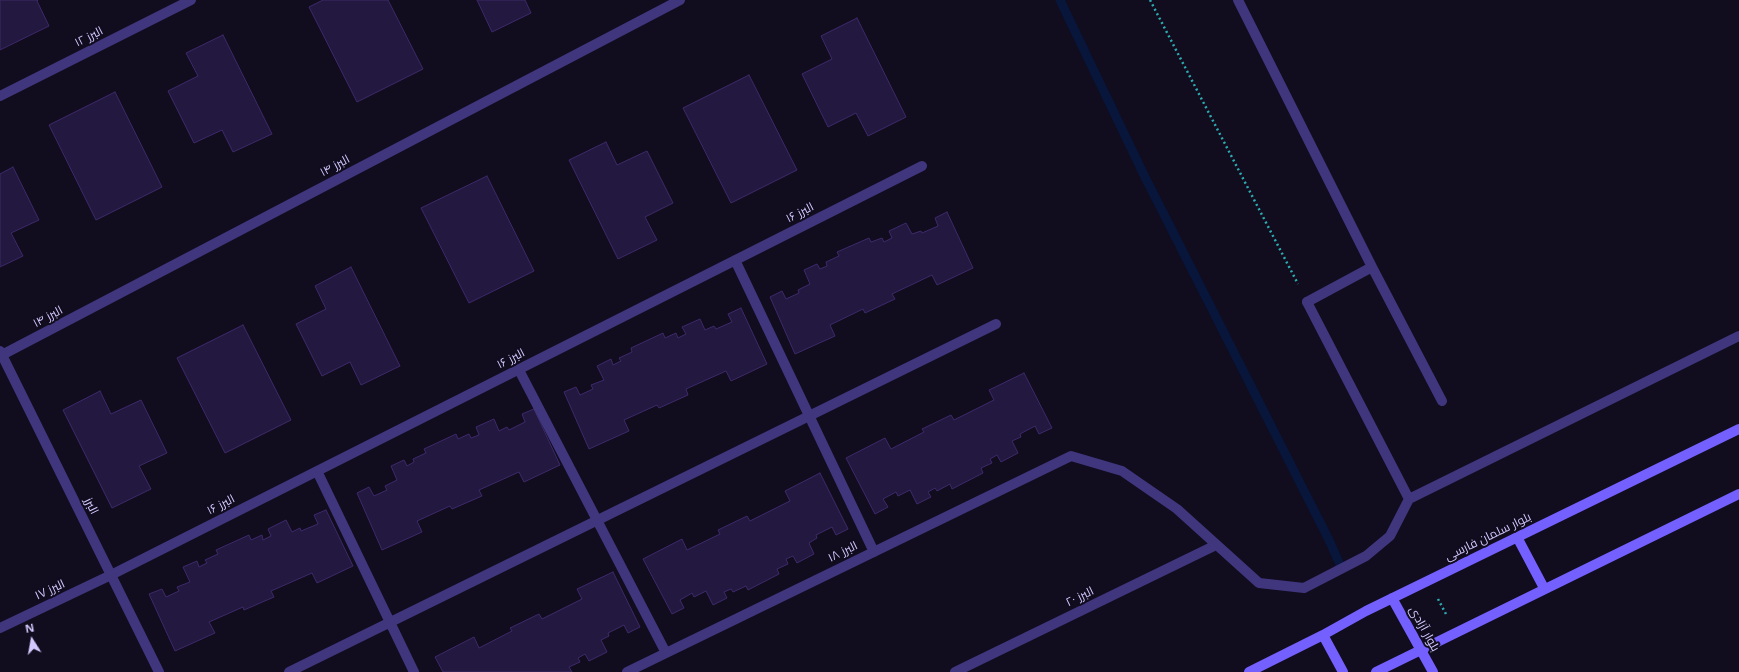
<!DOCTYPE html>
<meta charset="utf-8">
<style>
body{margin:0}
#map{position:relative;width:1739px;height:672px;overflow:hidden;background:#110c1e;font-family:"Open Sans",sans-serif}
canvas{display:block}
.north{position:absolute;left:12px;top:620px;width:40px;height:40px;-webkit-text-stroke:3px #110c1e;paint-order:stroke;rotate:349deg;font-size:11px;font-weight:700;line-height:16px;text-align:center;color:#d4c9ff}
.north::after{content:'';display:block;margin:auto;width:14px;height:18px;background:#d4c9ff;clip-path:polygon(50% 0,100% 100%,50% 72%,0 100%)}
</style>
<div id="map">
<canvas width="1739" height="672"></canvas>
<div class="north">N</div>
</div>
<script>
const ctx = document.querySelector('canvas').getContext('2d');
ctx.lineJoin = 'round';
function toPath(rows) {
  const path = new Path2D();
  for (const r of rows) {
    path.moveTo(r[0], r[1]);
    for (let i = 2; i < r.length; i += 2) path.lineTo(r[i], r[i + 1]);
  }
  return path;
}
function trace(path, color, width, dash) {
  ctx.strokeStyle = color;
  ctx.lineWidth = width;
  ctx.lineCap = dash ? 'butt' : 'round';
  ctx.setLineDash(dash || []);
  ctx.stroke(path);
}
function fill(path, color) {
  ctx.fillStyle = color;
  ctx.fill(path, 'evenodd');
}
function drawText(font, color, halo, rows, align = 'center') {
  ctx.font = font + ' "Open Sans",Cairo,sans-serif';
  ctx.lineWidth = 4;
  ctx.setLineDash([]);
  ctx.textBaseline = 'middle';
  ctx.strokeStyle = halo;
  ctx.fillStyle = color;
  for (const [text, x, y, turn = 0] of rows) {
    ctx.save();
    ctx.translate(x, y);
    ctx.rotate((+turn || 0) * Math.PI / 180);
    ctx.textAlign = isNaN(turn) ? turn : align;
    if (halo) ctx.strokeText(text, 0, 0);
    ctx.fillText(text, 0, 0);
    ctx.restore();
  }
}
trace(toPath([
 [1060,0,1144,175,1329,540,1341,567]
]), '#08163b', 9);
const building = toPath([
 [0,0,38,0,37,1,49,26,0,50,0,0],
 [323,0,388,0,423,69,357,102,309,7,323,0],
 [477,0,525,0,531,13,492,32,477,0],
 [857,18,906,117,868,136,856,113,828,127,802,74,832,59,821,36,857,18],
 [223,35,272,134,233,152,222,130,194,143,168,91,198,76,186,53,223,35],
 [749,75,797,170,731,203,683,108,749,75],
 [115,92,162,187,96,220,49,125,115,92],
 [606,142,617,165,647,151,673,203,645,217,657,240,618,259,569,160,606,142],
 [13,167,39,220,11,233,23,256,0,267,0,174,13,167],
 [487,176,534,271,469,303,421,208,487,176],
 [947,212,973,268,937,285,932,275,892,294,895,299,865,313,863,309,830,325,835,336,795,354,770,297,782,291,786,299,799,293,798,290,810,284,804,270,817,264,820,269,827,266,826,262,839,256,837,252,869,238,871,242,882,238,884,242,892,238,889,231,906,223,912,234,921,231,922,233,938,226,935,218,947,212],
 [351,267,400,366,361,385,350,362,322,376,296,324,326,309,315,286,351,267],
 [741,308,767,364,731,381,726,371,686,389,688,395,659,408,657,405,624,420,629,431,589,449,564,392,576,387,580,395,593,389,591,385,604,380,597,366,611,359,613,365,621,361,619,358,632,352,631,348,663,333,665,338,676,333,678,338,686,334,682,327,700,319,705,330,714,326,716,329,732,322,728,314,741,308],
 [243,325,291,420,225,453,177,358,243,325],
 [1024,373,1052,428,1039,434,1035,426,1020,434,1021,437,1012,441,1018,453,1001,462,997,455,990,459,992,463,981,468,983,473,952,489,950,484,937,491,935,488,928,492,931,497,917,504,910,490,898,496,896,492,883,499,888,507,875,514,846,458,885,438,891,449,924,432,922,429,951,415,954,420,994,400,989,390,1024,373],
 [100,391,111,414,141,400,167,453,139,466,151,489,112,508,63,410,100,391],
 [534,409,560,465,524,482,519,472,479,490,482,496,452,509,450,506,417,521,422,532,382,550,357,493,369,487,374,496,387,490,385,486,397,480,391,466,404,460,407,466,414,462,413,459,426,453,424,449,456,434,458,439,469,434,471,438,479,435,476,427,494,419,499,431,507,427,509,430,525,422,522,414,534,409],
 [820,473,848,529,836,535,832,527,816,535,817,538,809,543,814,554,797,563,793,556,786,559,788,564,777,569,779,574,748,590,746,586,733,592,731,589,724,592,727,598,713,605,706,591,694,597,692,593,680,600,684,608,672,614,643,559,682,539,687,550,720,534,718,530,747,516,750,521,790,501,785,491,820,473],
 [326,510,353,566,317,583,312,573,271,591,274,597,244,610,243,607,209,622,215,633,175,651,149,594,162,589,166,597,179,591,177,587,190,582,183,567,197,561,199,567,207,563,205,560,218,554,216,550,249,535,251,540,262,535,263,540,271,536,268,529,286,520,292,532,300,528,301,531,318,524,314,515,326,510],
 [613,572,640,627,628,633,624,625,608,633,609,636,601,640,607,652,589,661,585,654,578,658,580,662,569,667,572,672,443,672,435,657,474,637,479,648,512,631,510,628,539,614,542,619,582,599,577,589,613,572]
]);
fill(building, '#23183f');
trace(building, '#3d2a6b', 1);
trace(toPath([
 [1150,0,1298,284],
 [1438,599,1447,616]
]), '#2cacb0', 2.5, [2, 3]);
trace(toPath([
 [1238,0,1372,267,1442,401],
 [1307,302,1372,267]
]), '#40367e', 10);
trace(toPath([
 [0,96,191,0],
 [735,260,874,552],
 [1307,302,1409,499,1739,336],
 [0,356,680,0],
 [519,370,666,653],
 [317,471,414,672],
 [0,628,111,575,922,166],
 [289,672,996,324],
 [627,672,1071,456,1122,471,1177,509,1259,583,1304,588,1366,556,1390,536,1409,499],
 [955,672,1216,545]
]), '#40367e', 10);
trace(toPath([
 [0,351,159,672]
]), '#40367e', 10);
trace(toPath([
 [1517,537,1544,588],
 [1392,598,1433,672],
 [1323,635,1343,672],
 [1249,672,1323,635,1366,611,1739,429],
 [1376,672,1739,494]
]), '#7360ff', 10);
drawText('12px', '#d4c9ff', '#110c1e', [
 ["البرز ۱۲",89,37,-27],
 ["البرز ۱۴",335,166,-28],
 ["البرز ۱۶",800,213,-27],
 ["البرز ۱۴",48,317,-28],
 ["البرز ۱۶",511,359,-27],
 ["البرز ۱۶",221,505,-27],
 ["البرز",91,506,64],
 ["بلوار سلمان فارسی",1488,537,-26],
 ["البرز ۱۸",843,552,-26],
 ["البرز ۱۷",50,590,-25],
 ["البرز ۲۰",1080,597,-26],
 ["بلوار آزادی",1424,629,61]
]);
</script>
